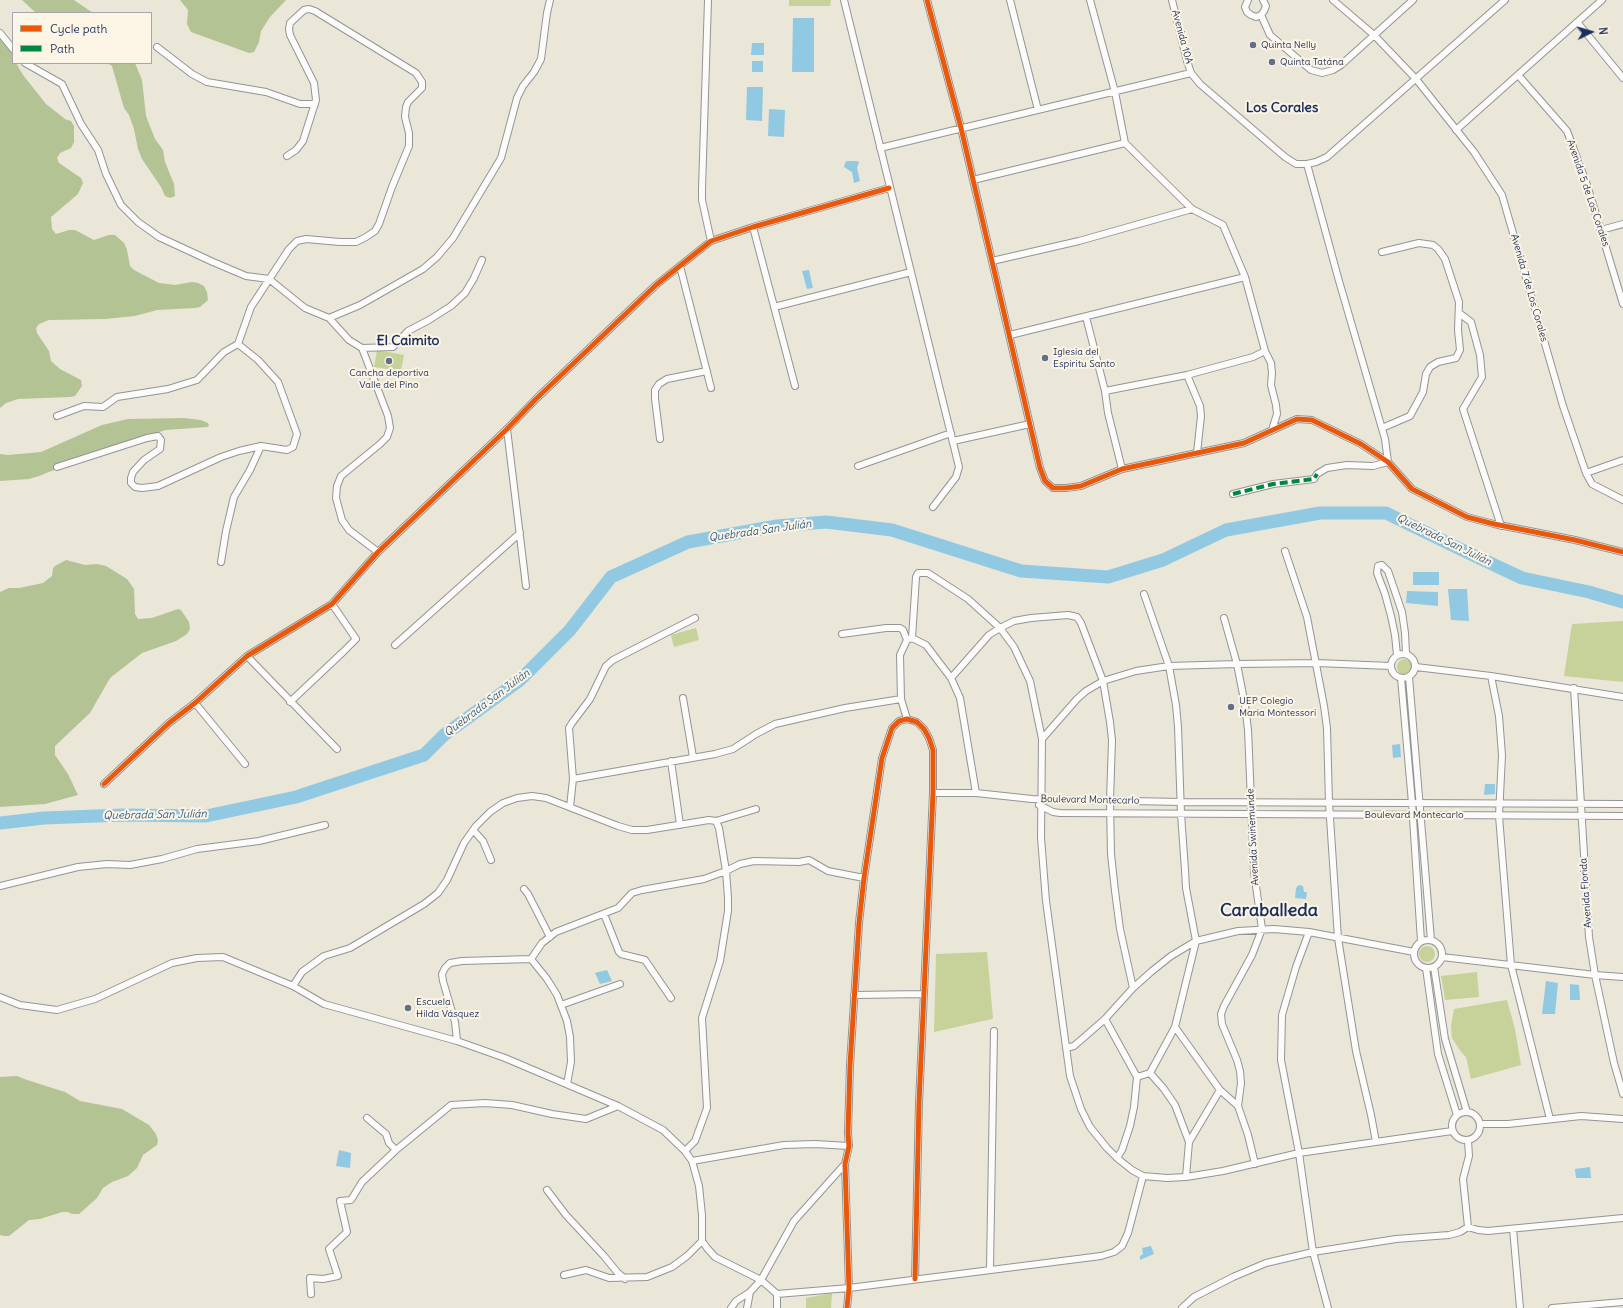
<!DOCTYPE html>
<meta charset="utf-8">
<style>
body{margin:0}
#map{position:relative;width:1623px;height:1308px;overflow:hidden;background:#eae6d8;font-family:Delius,sans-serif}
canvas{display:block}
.legend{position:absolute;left:12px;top:12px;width:140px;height:52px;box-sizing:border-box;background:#fcf5e5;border:1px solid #a2a6af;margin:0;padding:5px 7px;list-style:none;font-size:12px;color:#1b2f5e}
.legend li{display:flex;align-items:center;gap:8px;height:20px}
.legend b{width:20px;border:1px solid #a2a6af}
.north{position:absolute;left:1571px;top:12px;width:40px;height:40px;-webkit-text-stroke:3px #fcf5e5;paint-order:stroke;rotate:85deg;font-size:11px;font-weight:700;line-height:16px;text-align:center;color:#1b2f5e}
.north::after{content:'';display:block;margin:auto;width:14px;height:18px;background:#1b2f5e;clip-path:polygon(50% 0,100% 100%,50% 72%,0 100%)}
</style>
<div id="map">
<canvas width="1623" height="1308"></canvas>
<ul class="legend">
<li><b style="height:5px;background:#e8590c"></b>Cycle path</li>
<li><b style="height:5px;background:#00873e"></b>Path</li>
</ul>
<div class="north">N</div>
</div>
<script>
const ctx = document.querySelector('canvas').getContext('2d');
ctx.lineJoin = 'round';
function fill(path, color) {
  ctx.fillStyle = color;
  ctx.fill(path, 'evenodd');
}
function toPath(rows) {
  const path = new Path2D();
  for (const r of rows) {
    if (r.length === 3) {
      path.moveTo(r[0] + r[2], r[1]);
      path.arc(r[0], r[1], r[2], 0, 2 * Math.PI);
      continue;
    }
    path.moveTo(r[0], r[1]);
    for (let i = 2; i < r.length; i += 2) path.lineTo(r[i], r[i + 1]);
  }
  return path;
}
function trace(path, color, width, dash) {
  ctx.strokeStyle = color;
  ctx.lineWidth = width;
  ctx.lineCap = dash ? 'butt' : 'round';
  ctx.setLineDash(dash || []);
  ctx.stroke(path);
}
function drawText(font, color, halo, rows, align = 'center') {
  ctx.font = font + ' Delius,sans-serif';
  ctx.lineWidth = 4;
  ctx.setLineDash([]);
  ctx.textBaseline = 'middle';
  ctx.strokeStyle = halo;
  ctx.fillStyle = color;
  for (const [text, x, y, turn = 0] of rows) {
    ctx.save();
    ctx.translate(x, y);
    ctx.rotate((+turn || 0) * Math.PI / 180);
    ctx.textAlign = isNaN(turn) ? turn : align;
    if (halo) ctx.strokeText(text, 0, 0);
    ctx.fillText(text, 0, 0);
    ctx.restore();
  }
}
fill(toPath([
 [789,0,831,0,830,6,789,6],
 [377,350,404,355,401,371,374,367],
 [1623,621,1623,682,1564,676,1572,624],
 [696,628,699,640,674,647,671,635],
 [1405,667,8],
 [1427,954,8],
 [987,952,993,1018,992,1019,934,1032,936,954],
 [1477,972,1479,997,1445,1000,1441,976],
 [1507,1000,1515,1029,1521,1065,1471,1079,1466,1057,1461,1052,1452,1038,1451,1026,1454,1009],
 [832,1293,831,1308,806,1308,806,1298]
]), '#c6d299');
fill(toPath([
 [22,0,74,0,93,13,36,13],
 [180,0,286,0,270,17,261,31,259,42,254,52,249,53,191,32,187,24,188,10],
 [0,37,10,49,13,56,13,63,16,63,23,75,46,104,65,119,71,121,74,126,74,142,71,148,60,153,57,158,59,163,81,178,83,183,78,194,51,217,52,229,56,234,69,230,75,230,94,240,109,235,115,235,124,243,127,250,130,266,134,270,159,283,175,285,192,282,198,283,204,286,207,292,208,300,200,307,195,308,157,310,135,316,105,319,49,320,39,324,36,328,37,333,49,351,51,361,60,369,81,380,82,386,75,396,70,397,18,399,6,403,0,408],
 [107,63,135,63,142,80,146,116,155,139,163,150,165,162,174,184,175,196,170,198,165,196,161,187,142,159,138,149,134,129,129,115,124,108,112,66],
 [184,418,201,420,208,423,209,426,207,427,166,430,112,447,39,476,29,479,0,481,0,454,8,455,41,452,102,425,128,419],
 [66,560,85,565,97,564,106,566,127,579,134,589,135,614,138,619,152,618,178,609,181,610,189,622,190,629,187,634,176,641,142,653,110,678,90,713,55,746,55,755,68,774,78,795,45,804,0,807,0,592,9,588,19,588,43,583,52,576,53,568,55,566],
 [17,1076,27,1080,65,1092,80,1101,122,1109,149,1125,156,1134,158,1140,157,1145,143,1155,137,1168,128,1176,112,1182,103,1188,97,1198,79,1214,72,1214,68,1212,62,1212,40,1219,29,1220,9,1236,4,1236,0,1235,0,1077]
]), '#b3c393');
fill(toPath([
 [793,18,814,18,814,72,792,72],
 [752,43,764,43,764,55,751,55],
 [752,61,763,61,763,72,752,72],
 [747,87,763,87,762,121,746,120],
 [769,109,785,110,784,137,768,136],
 [847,161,857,161,859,162,857,168,860,181,854,183,852,172,844,167,845,163],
 [809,270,813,288,807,289,802,271],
 [1413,572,1439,572,1439,585,1413,585],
 [1448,589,1467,589,1469,621,1451,620],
 [1407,591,1438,592,1438,606,1406,603],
 [1400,744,1401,757,1393,758,1392,745],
 [1485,784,1495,784,1495,794,1484,795],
 [1299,885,1303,886,1304,892,1307,892,1306,899,1295,898,1296,888],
 [607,970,612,981,600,984,595,973],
 [1546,981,1558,983,1555,1014,1542,1014],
 [1570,984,1579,985,1580,1000,1570,1000],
 [339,1150,351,1153,350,1168,336,1166],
 [1590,1167,1591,1178,1576,1178,1575,1169],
 [1151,1246,1154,1254,1140,1260,1140,1256,1143,1254,1142,1248]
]), '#91c9e2');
trace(toPath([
 [0,823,44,818,123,815,206,816,296,797,424,755,444,735,520,680,570,630,611,577,688,542,777,526,826,522,892,530,1021,571,1108,577,1163,560,1226,530,1320,513,1386,513,1458,548,1522,578,1589,592,1623,602]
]), '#91c9e2', 13);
const minor = toPath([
 [708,0,702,189,702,200,711,241],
 [844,0,959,467,956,477,933,507],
 [927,0,961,128,1040,468,1045,481,1053,488,1066,488,1081,486,1122,469,1244,443,1297,419,1312,420,1361,444,1388,462,1412,489,1467,517,1494,524,1575,540,1623,552],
 [1010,0,1038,110],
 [1090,0,1115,92,1125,143,1192,209,1223,225,1245,277,1265,351,1253,357,1187,375,1105,391],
 [1172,0,1187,61,1191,73,1200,84,1285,157,1296,164,1307,164,1316,162,1327,157,1505,0],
 [1248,0,1245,7,1247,12,1251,15,1256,17,1261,15,1264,11,1266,6,1263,0],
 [1333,0,1374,35,1416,79,1474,152,1502,195,1563,406,1586,473,1592,484,1623,500],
 [1261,15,1270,35,1311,70,1322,73,1333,70,1341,65,1413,0],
 [1577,22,1623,78],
 [0,33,13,49],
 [157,47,192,74,207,82,266,92,300,104,315,104],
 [25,63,62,84,81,124,98,150,106,174,121,205,138,222,159,237,213,262,246,276,269,279,305,308,329,318,349,340,362,348,388,416,390,428,387,437,380,444,341,476,337,486,336,498,342,520,349,530,378,552],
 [1518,75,1567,131,1587,185,1623,304],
 [1456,130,1602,0],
 [880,148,1191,73],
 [973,180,1125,143],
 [753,227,795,386],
 [1601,230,1623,224],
 [992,261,1079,241,1192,209],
 [680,266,711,388],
 [774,307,911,272],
 [1459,313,1471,322,1480,355,1482,377,1463,409,1501,526],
 [1086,317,1105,391,1108,413,1122,469],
 [329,318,360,305,423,269,437,257,453,238,501,158,517,98,523,86,534,72,541,59,547,13,550,0],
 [1010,335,1245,277],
 [362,348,393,347,408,331,429,320,451,306,465,293,474,278,482,260],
 [1265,351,1271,363,1272,373,1271,385,1276,405,1277,414,1272,430],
 [1187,375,1200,406,1201,416,1197,453],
 [57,416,84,406,103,407,117,397,168,389,197,380,224,352,238,344,251,307,289,249,297,241,306,239,340,242,356,242,366,237,375,231,379,224,392,187,409,146,409,133,405,117,406,107,408,102,422,88,422,82,416,73,315,11,309,9,304,10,290,23,289,29,290,35,314,83,316,100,303,141,296,150,287,156],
 [1382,428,1410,416,1423,392,1426,374,1430,367,1438,362,1456,358,1460,350,1458,330,1459,302,1445,259,1438,249,1433,245,1419,243,1382,252],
 [507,429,526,586],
 [660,439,655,399,655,390,659,384,667,379,707,371],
 [953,441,1030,424],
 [858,466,951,433],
 [57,467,147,438,158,436,161,440,160,449,144,460,133,472,131,478,131,483,135,487,142,488,158,486,221,457,239,451,261,446,287,450,293,447,297,434,278,382,258,360,238,344],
 [1586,473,1623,460],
 [1233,494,1273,484,1314,479,1317,474,1327,468,1347,465,1373,466,1388,462,1385,439,1339,281,1307,164],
 [1285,551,1307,617,1324,706,1327,728,1329,803,1338,938,1356,1051,1371,1115,1376,1142],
 [221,562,226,531,234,497,250,470,261,446],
 [1224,618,1237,664,1245,705,1248,730,1254,872,1262,929,1252,955,1224,1006,1221,1014,1222,1024,1237,1060,1240,1071,1241,1083,1238,1106,1248,1135,1255,1164],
 [842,634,886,628,900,628,903,630,907,640],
 [912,638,916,577,918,573,928,573,968,599,1000,628,1014,647,1030,681,1042,739,1041,838,1046,901,1070,1076,1081,1109,1090,1127,1107,1148,1117,1158,1132,1170,1143,1176,1167,1178,1186,1177,1223,1171,1299,1153,1452,1131],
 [395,645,520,533],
 [1403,666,12],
 [1397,655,1395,635,1391,616,1385,594,1377,573,1378,566,1382,565,1388,571,1402,612,1405,633,1406,653],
 [247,656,337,749],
 [1416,667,1491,676,1623,697],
 [1491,676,1499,716,1502,755,1499,816,1511,965,1550,1119],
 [1409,677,1431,940],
 [951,678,989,635,1000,628,1014,621,1031,618,1068,615,1077,617,1081,623,1103,681,1110,722,1112,740,1110,801,1111,854,1115,891,1120,929,1133,988],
 [1401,678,1412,803,1421,941],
 [1574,688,1589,937,1595,975,1614,1063,1623,1094],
 [683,698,693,757],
 [290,702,343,652,356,639,332,604],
 [195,703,245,764],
 [907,719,901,699,900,655,907,640,912,638,926,645,951,678,960,698,976,793],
 [1042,739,1077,699,1086,691,1103,681,1136,671,1169,666,1237,664,1317,663,1391,666],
 [671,761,680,825],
 [573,779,715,754,733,749,756,734,775,724,845,708,901,699],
 [104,784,169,723,195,703,247,656,332,604,378,552,507,429,536,399,656,285,711,241,753,227,889,188],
 [933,793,976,793,1032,799,1181,802,1623,804],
 [1039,805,1053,812,1060,813,1623,816],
 [570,807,573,779,569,728,572,723,590,699,606,666,613,660,695,618],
 [473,830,483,841,491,860],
 [0,886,78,867,107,864,130,865,162,859,197,849,259,841,325,825],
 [524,889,528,894,550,937],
 [604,914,619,952,621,954,645,960,671,998],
 [1309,932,1296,967,1282,1015,1281,1060,1299,1153,1313,1252,1328,1308],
 [1428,954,14],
 [1442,957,1595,975,1623,977],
 [531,959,547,979,557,995,567,1021,570,1037,571,1062,567,1084],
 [1434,967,1445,1039,1467,1112],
 [1426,968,1438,1054,1457,1115],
 [293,986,302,972,324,956,350,948,424,904,438,893,447,880,464,843,476,826,490,812,503,803,517,798,532,796,546,798,618,826,632,830,647,830,709,820,716,821,756,809],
 [854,995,924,994],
 [0,997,20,1005,57,1010,95,999,172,963,197,958,223,957,293,986,324,1004,457,1041,505,1058,618,1106,663,1130,685,1151,692,1161,699,1186,702,1215,702,1241,707,1248,715,1257,761,1280,777,1294,777,1308],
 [561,1005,620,984],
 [1105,1019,1137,1077,1134,1107,1130,1126,1122,1150,1117,1158],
 [1175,1027,1220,1090,1238,1106],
 [457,1041,455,1022,443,981,442,974,445,968,450,963,462,961,531,959,542,943,556,932,618,908,632,893,642,890,704,879,726,871,740,864,754,861,799,862,809,860,828,871,864,878],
 [1066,1048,1074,1046,1105,1019,1133,988,1152,971,1171,956,1196,941,1238,931,1274,929,1309,932,1414,952],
 [1150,1073,1164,1089,1175,1105,1189,1142],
 [1137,1077,1150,1073,1175,1027,1196,941,1186,888,1185,870,1181,814,1178,727,1176,705,1169,666,1144,594],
 [1466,1126,14],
 [367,1118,386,1134,389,1143,396,1150],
 [1480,1124,1508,1124,1581,1116,1623,1119],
 [685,1151,695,1141,707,1108,702,1018,720,961,728,911,728,898,726,871,719,828,716,821],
 [692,1161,784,1145,815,1144,849,1146],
 [1186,1177,1189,1142,1220,1090],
 [547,1190,566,1215,604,1256,617,1272,625,1279],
 [1468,1227,1463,1179,1469,1156,1468,1141],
 [1513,1229,1520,1308],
 [990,1269,994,1031],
 [564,1275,586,1270,609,1278,647,1277,672,1267,687,1256,702,1241],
 [311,1294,310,1278,323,1279,338,1276,329,1249,347,1232,340,1201,351,1200,362,1182,396,1150,451,1105,485,1103,512,1105,552,1114,586,1119,618,1106],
 [777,1294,849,1288,1101,1256,1114,1252,1122,1246,1128,1233,1143,1176],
 [731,1308,736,1301,750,1292,761,1280,794,1221,845,1164],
 [747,1308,750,1292],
 [847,1308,849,1288,845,1164,849,1146,848,1133,850,1065,859,923,864,878,882,758,892,728,899,721,907,719,917,722,924,729,929,738,933,750,933,793,919,1103,915,1279],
 [1182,1308,1194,1297,1233,1277,1266,1263,1313,1252,1396,1239,1449,1235,1460,1232,1468,1227,1478,1230,1488,1231,1623,1218],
 [1552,1308,1623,1302]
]);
trace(minor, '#939595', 8);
trace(minor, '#fcfbf9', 6);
trace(toPath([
 [1233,494,1273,484,1314,479,1317,474]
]), '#00873e', 4, [8, 4]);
trace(toPath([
 [927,0,961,128,1040,468,1045,481,1053,488,1066,488,1081,486,1122,469,1244,443,1297,419,1312,420,1361,444,1388,462,1412,489,1467,517,1494,524,1575,540,1623,552],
 [104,784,169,723,195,703,247,656,332,604,378,552,507,429,536,399,656,285,711,241,753,227,889,188],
 [847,1308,849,1288,845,1164,849,1146,848,1133,850,1065,859,923,864,878,882,758,892,728,899,721,907,719,917,722,924,729,929,738,933,750,933,793,919,1103,915,1279]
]), '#e8590c', 5);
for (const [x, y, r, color] of [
 [1253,45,4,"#636f89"],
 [1272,62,4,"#636f89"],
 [1045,358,4,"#636f89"],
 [389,361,4,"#636f89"],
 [1231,707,4,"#636f89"],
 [408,1008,4,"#636f89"]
]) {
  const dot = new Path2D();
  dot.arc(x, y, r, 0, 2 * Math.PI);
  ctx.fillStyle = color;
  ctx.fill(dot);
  trace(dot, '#fcf5e5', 1.5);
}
drawText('10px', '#1b2f5e', '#fcf5e5', [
 ["Avenida 10A",1182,37,75],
 ["Avenida 5 de Los Corales",1588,193,71],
 ["Avenida 7 de Los Corales",1529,288,74],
 ["Boulevard Montecarlo",1090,800,1],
 ["Boulevard Montecarlo",1414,815],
 ["Avenida Swinemunde",1253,837,-93],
 ["Avenida Florida",1586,893,-94]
]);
drawText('10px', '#1b2f5e', '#fcf5e5', [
 ["Quinta Nelly",1261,45],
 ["Quinta Tatána",1280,62],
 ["Iglesia del",1053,352],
 ["Espíritu Santo",1053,364],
 ["Cancha deportiva",389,373,"center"],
 ["Valle del Pino",389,385,"center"],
 ["UEP Colegio",1239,701],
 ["Maria Montessori",1239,713],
 ["Escuela",416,1002],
 ["Hilda Vásquez",416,1014]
], 'left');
drawText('italic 11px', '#335a87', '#fcf5e5', [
 ["Quebrada San Julián",760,531,-8],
 ["Quebrada San Julián",1444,540,26],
 ["Quebrada San Julián",487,703,-37],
 ["Quebrada San Julián",155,815,-1]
]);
drawText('bold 14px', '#1b2f5e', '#fcf5e5', [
 ["Los Corales",1282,108],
 ["El Caimito",408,341]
]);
drawText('bold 18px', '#1b2f5e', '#fcf5e5', [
 ["Caraballeda",1269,911]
]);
</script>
